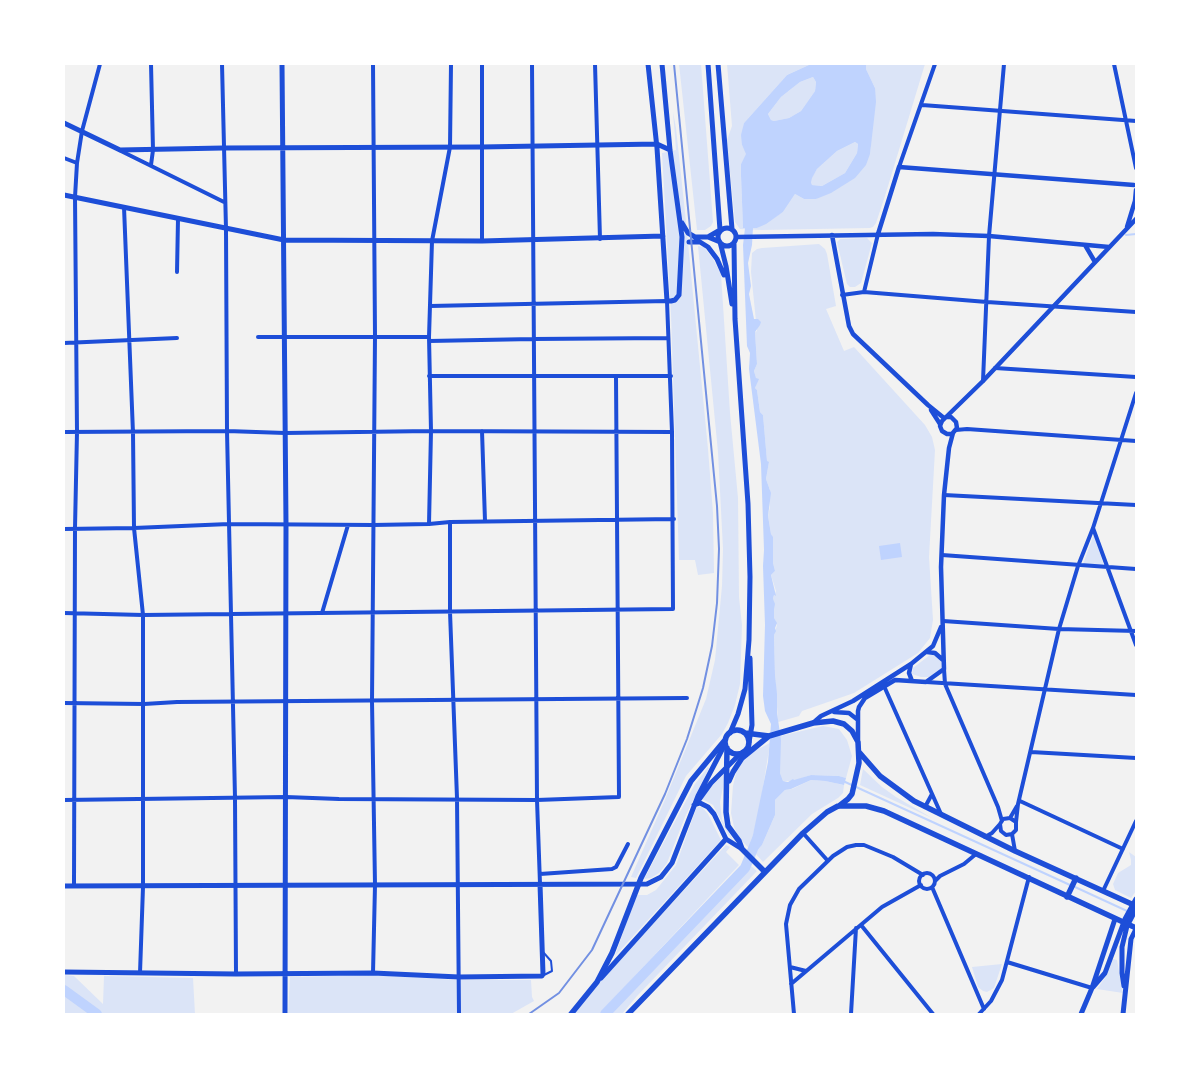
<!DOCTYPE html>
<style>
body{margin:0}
#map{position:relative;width:1200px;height:1078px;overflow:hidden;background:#f2f2f2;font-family:Karla,sans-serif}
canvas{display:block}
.frame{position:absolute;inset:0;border:65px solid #fff;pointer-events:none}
</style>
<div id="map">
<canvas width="1200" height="1078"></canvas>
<div class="frame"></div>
</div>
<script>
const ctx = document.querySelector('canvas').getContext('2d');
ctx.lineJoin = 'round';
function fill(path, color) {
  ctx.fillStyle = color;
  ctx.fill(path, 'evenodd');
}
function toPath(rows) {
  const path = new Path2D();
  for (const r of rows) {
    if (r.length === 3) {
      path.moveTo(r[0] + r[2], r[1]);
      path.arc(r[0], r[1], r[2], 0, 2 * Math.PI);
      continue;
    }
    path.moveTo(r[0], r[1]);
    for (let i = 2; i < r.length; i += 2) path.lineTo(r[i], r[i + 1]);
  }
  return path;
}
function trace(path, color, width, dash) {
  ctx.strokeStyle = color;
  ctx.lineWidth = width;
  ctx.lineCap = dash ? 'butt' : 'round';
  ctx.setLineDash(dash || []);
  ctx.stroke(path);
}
fill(toPath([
 [679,64,701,64,713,222,711,226,705,230,697,230],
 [727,64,811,64,787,75,744,123,742,145,747,154,741,164,741,176,743,228,757,228,783,212,795,194,804,199,816,199,870,154,875,88,866,69,866,64,925,64,885,196,876,223,873,227,870,228,762,230,740,229,735,222,727,140,732,126],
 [813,77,816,82,815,91,801,111,789,118,774,121,771,120,768,114,781,97,800,82],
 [673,112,676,128,685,212,708,449,713,513,714,573,698,575,695,560,679,560,671,314,662,153,676,150],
 [855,142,858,144,857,153,845,173,822,186,812,185,811,182,811,178,817,169,837,151],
 [867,238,872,243,861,283,855,287,850,287,847,284,837,242,840,239],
 [819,244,825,249,827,254,836,306,826,309,844,351,854,347,925,425,932,437,935,450,929,557,933,620,930,638,918,653,854,693,802,711,799,716,778,722,775,675,774,635,777,625,774,618,773,599,776,591,771,575,775,571,773,563,773,538,771,534,768,516,770,507,769,499,770,490,766,479,769,462,767,462,763,415,760,412,757,390,755,388,757,382,754,371,757,364,755,332,757,331,751,272,752,253,757,249,762,248],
 [698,246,704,247,713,259,721,274,730,413,738,498,739,597,742,625,740,684,735,705,728,723,722,734,686,776,636,878,631,877,664,802,706,699,715,660,722,586,723,549,718,452],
 [1094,534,1104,566,1083,564],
 [930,655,934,655,942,661,942,668,929,677,921,677,912,674,913,668],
 [823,726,839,729,847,740,852,756,846,778,839,776,811,775,794,781,783,781,780,773,780,736],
 [770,743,761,800,750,849,739,838,734,827,731,813,733,786,736,773,743,760,754,751],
 [708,767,709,768,685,817,667,863,659,873,651,878,644,879,695,784],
 [863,769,882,787,896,797,932,818,860,785],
 [726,772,720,802,722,820,734,842,728,834,713,805,702,799,710,788],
 [811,780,825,781,844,785,843,793,838,798,812,814,763,862,755,853,762,845,775,815,775,800,785,790,792,789],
 [698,807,702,807,708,814,721,840,615,956,636,895,647,895,656,890,676,865,696,809],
 [726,845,730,847,726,852,739,865,599,1014,573,1014,601,980],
 [1129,852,1136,857,1136,891,1131,898,1115,890,1113,884,1118,873,1131,865,1131,860],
 [751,866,757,871,637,996,622,1014,607,1014],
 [1113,959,1117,960,1123,993,1097,989,1107,975],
 [1002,964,994,988,987,992,983,991,978,987,972,967],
 [64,975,74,976,103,1004,104,976,193,978,195,1014,64,1014],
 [373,975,457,980,531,980,532,997,534,1001,511,1014,288,1014,290,977]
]), '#dbe4f7');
fill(toPath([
 [811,64,866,64,866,69,875,88,876,102,870,154,866,165,855,178,831,193,816,199,804,199,795,194,783,212,766,224,757,228,753,228,752,245,748,263,751,286,749,294,754,319,758,319,761,322,760,325,755,332,757,364,754,371,756,378,759,379,755,388,757,390,760,412,763,415,767,461,769,462,766,479,771,493,768,516,771,534,773,537,773,563,775,571,771,575,776,596,774,595,773,599,775,604,774,609,774,618,777,623,775,628,776,631,774,635,775,675,777,694,777,713,781,740,780,773,783,781,788,782,793,779,794,780,811,775,839,776,846,778,844,785,825,781,811,780,791,789,785,790,775,800,775,815,762,845,755,853,750,849,768,762,771,724,765,711,763,696,765,625,763,566,764,550,761,464,749,369,750,353,747,346,743,245,745,228,743,228,741,176,741,164,746,154,742,145,741,135,744,123,787,75],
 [813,77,816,82,815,91,801,111,789,118,774,121,771,120,768,114,781,97,800,82],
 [855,142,858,144,857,153,845,173,822,186,812,185,811,182,812,178,817,169,837,151],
 [900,543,902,557,881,560,879,546]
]), '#bfd3fe');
trace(toPath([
 [1126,235,1136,234],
 [843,781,1070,885],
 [1075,887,1127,911]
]), '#bfd3fe', 2);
trace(toPath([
 [64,990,97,1014],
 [605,1014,745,868,757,839]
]), '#bfd3fe', 10);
trace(toPath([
 [543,952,551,961,552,971,544,975]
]), '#1d4ed8', 2);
trace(toPath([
 [222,64,226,229,227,431,235,798,236,974],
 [373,64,375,336,372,701,375,885,373,973],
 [482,64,482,241],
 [532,64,537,800,540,884],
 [595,64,600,239],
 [1114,64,1136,168],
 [922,105,1136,121],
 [121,151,224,202],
 [64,158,77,163],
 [151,165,153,150,151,64],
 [899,167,935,64],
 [124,207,133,433,134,528,143,615,143,887,140,973],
 [177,272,178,219],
 [864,292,878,234],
 [842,295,864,292,987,302,1136,312],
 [258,337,429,337],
 [429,341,533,339,668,338],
 [64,343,177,338],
 [995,368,1136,377],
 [429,376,671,376],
 [983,381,989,236,1004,64],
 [956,430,967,429,1136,441],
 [482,431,485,521],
 [64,432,227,431,285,433,431,431,672,432],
 [944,495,1136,505],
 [450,522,450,612,457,798,459,1014],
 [429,524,431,431,429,337,432,241,450,147,451,64],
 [1093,528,1136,645],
 [64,529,134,528,229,524,373,525,429,524,450,522,674,519],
 [942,555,1136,569],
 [64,613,143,615,673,609,672,432,667,301,430,306],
 [322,613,348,525],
 [943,621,1059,629,1136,631],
 [944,669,945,684,998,807,1002,821],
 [926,682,1136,695],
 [884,686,941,814],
 [64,703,144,704,177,702,687,698],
 [1031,752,1136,758],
 [64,800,286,797,339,799,537,800,619,797,616,377],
 [1020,801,1123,849],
 [925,807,932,794],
 [1010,818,1017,806],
 [1016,822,1018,804,1059,629,1078,566,1093,528,1136,393],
 [803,833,828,861],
 [1012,834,1006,835,1001,831,1000,824,1003,819,1010,818,1016,822,1016,830,1012,834,1015,851],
 [985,837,992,833,1000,824],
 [927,881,8],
 [540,874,612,869,616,867,628,844],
 [935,881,940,876,964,864,976,854],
 [74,886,75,528,77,432,75,197,77,163,82,131,100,64],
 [932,887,984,1009],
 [1103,891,1136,821],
 [861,925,933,1014],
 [1007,962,1092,988],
 [790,967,806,971],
 [791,984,882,907,921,885],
 [794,1014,786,924,790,905,799,889,833,856,847,847,856,845,864,845,893,857,923,875],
 [851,1014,856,928],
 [979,1014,991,1001,1002,980,1029,877]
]), '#1d4ed8', 4);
trace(toPath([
 [1127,227,1135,201,1136,190],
 [878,234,899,167,1134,185],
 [832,235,849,326,853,334,928,405,944,418],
 [737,237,933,234,989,236,1109,247],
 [1085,245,1095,262],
 [931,410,940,424],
 [946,417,951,417,956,422,957,428,952,434,947,434,942,431,940,426,942,421,983,381,1136,219],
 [927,652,935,653,943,660],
 [911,664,909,673,912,681],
 [834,712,849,713,858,720],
 [813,723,821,716,853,701,911,664,933,646,941,627],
 [858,740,858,711,859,707,865,698,895,680,926,682,944,669,941,567,944,495,949,448,953,433]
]), '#1d4ed8', 4.5);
trace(toPath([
 [282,64,286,524,285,1014],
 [648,64,657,148,667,301,671,301,675,300,679,295,682,237,670,150,662,64],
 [718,64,732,229],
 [64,123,120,150,223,148,481,147,657,144,670,150],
 [64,195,284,240,482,241,663,236],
 [682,223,688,233,695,237,708,237,720,242,726,266,732,304],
 [727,237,9],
 [708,237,720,230,708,64],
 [689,242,700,242,708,247,717,259,724,275],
 [730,733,738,714,745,689,749,640,750,577,748,504,735,319,734,244],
 [749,742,752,725,750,658],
 [698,801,711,783,739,755],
 [694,805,700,803,708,807,714,814,726,839,742,849],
 [64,886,647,884,661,877,672,863,698,796,725,744],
 [64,972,236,974,373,973,459,977,542,976,543,974,540,884],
 [601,978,726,839],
 [1124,986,1122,973,1122,947,1127,926,1136,909],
 [1093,987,1105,973,1125,919,1136,899],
 [1081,1014,1092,988,1115,919],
 [1123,1014,1131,939,1136,929]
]), '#1d4ed8', 5);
trace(toPath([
 [737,742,12],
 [745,733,769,736,813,723,833,721,844,724,852,731,858,742,859,763,852,794,848,799,839,806],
 [727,748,726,812,728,826,739,841,742,849,765,872],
 [859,752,880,776,914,801,1015,851,1136,906],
 [729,781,733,772,742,758,769,736],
 [1067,897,1076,878],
 [571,1014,597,982,612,953,641,878,691,781,725,740],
 [628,1014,803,833,827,812,838,806,866,806,884,811,1136,928]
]), '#1d4ed8', 5.5);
trace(toPath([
 [529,1014,559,993,592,950,665,794,687,739,703,688,712,646,717,603,719,549,717,506,674,64]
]), '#7290e2', 2);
</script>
